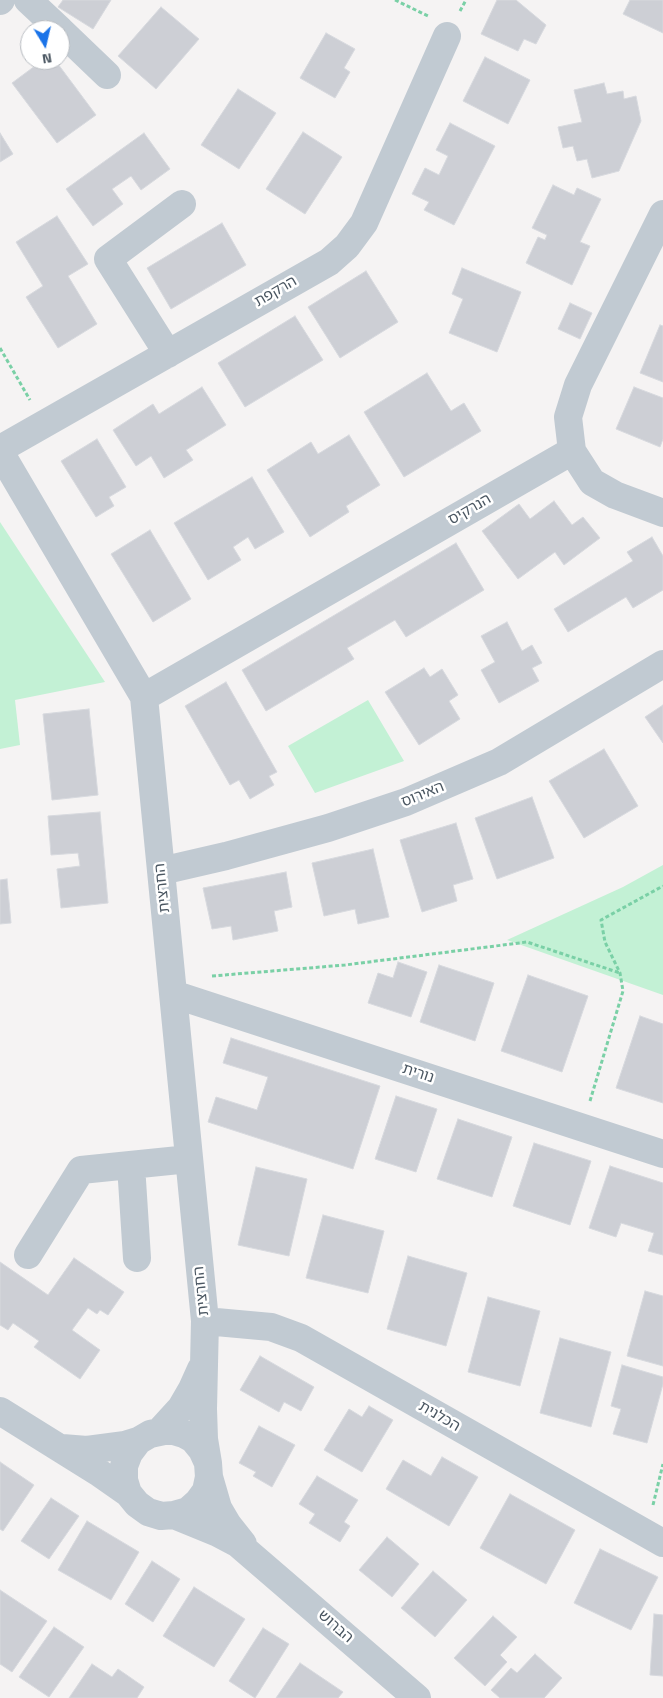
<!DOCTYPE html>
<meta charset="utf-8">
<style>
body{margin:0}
#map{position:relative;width:663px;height:1698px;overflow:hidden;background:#f5f3f3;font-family:"Titillium Web",sans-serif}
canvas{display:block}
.north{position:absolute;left:20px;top:20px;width:50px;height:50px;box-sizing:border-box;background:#fff;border:1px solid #b7bbc0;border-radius:50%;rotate:171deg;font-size:14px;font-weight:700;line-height:20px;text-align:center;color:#4a5661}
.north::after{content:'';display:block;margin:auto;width:18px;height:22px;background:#1a73e8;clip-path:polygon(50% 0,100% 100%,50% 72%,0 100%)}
</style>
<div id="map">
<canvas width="663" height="1698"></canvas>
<div class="north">N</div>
</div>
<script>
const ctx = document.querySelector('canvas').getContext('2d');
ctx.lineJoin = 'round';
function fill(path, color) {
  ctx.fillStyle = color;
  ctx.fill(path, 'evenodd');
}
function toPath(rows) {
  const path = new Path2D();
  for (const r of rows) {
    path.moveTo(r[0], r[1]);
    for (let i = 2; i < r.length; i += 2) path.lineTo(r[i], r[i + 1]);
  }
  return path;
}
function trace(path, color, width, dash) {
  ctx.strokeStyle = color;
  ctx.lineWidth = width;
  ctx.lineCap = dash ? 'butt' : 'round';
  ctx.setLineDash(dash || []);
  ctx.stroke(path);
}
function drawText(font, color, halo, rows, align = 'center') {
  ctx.font = font + ' "Titillium Web","Noto Sans Hebrew",sans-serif';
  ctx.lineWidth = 5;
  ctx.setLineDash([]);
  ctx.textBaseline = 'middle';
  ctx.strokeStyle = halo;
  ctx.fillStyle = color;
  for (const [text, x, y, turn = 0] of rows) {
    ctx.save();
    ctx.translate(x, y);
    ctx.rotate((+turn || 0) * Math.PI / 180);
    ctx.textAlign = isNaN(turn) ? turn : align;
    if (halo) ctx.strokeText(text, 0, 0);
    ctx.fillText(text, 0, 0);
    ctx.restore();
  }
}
fill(toPath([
 [0,522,105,682,15,700,20,745,0,749],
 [368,700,404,761,315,793,288,746],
 [663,865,663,995,507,940,623,887]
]), '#c3f1d5');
const building = toPath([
 [63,0,111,0,93,29,58,7,63,0],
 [497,0,516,0,546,25,536,44,524,39,518,51,481,34,497,0],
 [630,0,663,0,663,33,623,14,630,0],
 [161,7,199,39,156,89,118,56,161,7],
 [326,33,355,49,344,68,350,72,335,98,300,78,326,33],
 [485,57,530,80,508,124,463,101,485,57],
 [43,60,55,60,96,115,57,143,12,83,43,60],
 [604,83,607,94,623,91,624,99,636,96,641,121,619,171,592,178,587,159,577,161,573,146,563,148,558,127,582,122,574,90,604,83],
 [238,89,276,113,239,169,201,145,238,89],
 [450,123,495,146,454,225,424,210,429,202,412,194,425,168,439,175,448,156,436,150,450,123],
 [303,132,342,157,305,214,266,189,303,132],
 [0,133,13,154,0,162,0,133],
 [144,133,170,169,141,190,131,176,112,189,123,204,93,226,66,189,144,133],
 [553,185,574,195,577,188,601,199,580,242,590,246,572,285,526,263,538,237,545,240,547,235,532,228,553,185],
 [57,216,88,264,68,276,97,324,58,348,26,297,43,286,16,242,57,216],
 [222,223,246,265,171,309,147,268,222,223],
 [462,268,521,292,497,352,449,333,463,299,452,294,462,268],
 [366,271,398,322,340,358,308,307,366,271],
 [570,303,592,313,580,339,558,329,570,303],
 [295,316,323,360,245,407,218,363,295,316],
 [660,325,663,326,663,382,640,373,660,325],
 [427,373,451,411,464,403,481,431,404,477,364,412,427,373],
 [202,387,226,425,186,450,193,460,164,478,151,456,136,466,113,430,153,404,159,414,202,387],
 [634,387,663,398,663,439,660,447,616,429,634,387],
 [349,435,380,485,346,506,349,512,310,537,267,470,311,442,318,454,349,435],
 [97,439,126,487,109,497,114,506,96,517,61,461,97,439],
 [252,477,284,532,255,549,248,537,233,547,241,560,208,580,174,523,252,477],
 [554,501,572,525,583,517,600,538,564,565,555,552,518,579,482,531,519,504,530,519,554,501],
 [150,530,191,599,153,622,111,554,150,530],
 [652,537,663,556,663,590,633,608,626,597,568,632,554,609,633,561,627,552,652,537],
 [456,543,484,590,406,637,395,620,347,648,354,659,266,711,242,670,456,543],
 [507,622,522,651,532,645,542,663,532,668,539,681,499,703,481,670,495,662,481,636,507,622],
 [424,668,430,677,442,669,458,695,449,701,460,719,419,745,385,692,424,668],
 [226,682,277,772,269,776,274,785,250,799,239,780,230,785,185,706,226,682],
 [663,705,663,743,645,717,663,705],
 [89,709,98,795,52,800,43,714,89,709],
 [604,749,638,806,584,838,549,781,604,749],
 [532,797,554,858,497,879,475,818,532,797],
 [100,812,108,903,61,908,57,869,80,866,78,853,51,855,48,816,100,812],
 [456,823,473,879,453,885,457,901,422,912,400,840,456,823],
 [373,849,389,917,358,924,355,909,324,916,312,863,373,849],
 [286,872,292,907,274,911,278,931,233,940,231,926,212,929,203,888,286,872],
 [7,879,11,923,0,924,0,880,7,879],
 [398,962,427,972,411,1017,368,1003,378,973,393,978,398,962],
 [439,965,494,983,475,1041,420,1022,439,965],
 [528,975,588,996,562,1072,501,1051,528,975],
 [640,1016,663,1024,663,1103,616,1088,640,1016],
 [231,1038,380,1086,353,1169,208,1122,216,1097,257,1110,268,1077,223,1063,231,1038],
 [396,1096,437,1109,416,1172,375,1159,396,1096],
 [458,1119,512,1137,492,1197,437,1179,458,1119],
 [534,1143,591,1161,570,1225,513,1206,534,1143],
 [610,1166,663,1183,663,1255,648,1251,654,1233,621,1223,616,1237,589,1228,610,1166],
 [256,1167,307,1179,289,1256,238,1245,256,1167],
 [323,1215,384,1231,368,1293,306,1278,323,1215],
 [408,1256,467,1273,446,1346,387,1329,408,1256],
 [74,1258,124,1292,108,1315,100,1310,97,1314,88,1308,72,1330,100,1350,80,1379,34,1347,39,1341,13,1323,8,1330,0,1325,0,1262,48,1295,74,1258],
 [645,1291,663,1296,663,1366,627,1356,645,1291],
 [488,1297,540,1311,520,1386,468,1372,488,1297],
 [560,1338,611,1352,591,1427,540,1413,560,1338],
 [260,1356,314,1387,301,1411,284,1402,279,1412,240,1390,260,1356],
 [622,1365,663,1377,663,1384,647,1443,613,1434,621,1409,611,1406,622,1365],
 [369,1406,393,1420,362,1472,324,1450,349,1409,362,1417,369,1406],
 [259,1426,295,1445,272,1487,253,1476,256,1472,239,1463,259,1426],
 [442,1457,478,1477,449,1526,386,1489,403,1460,431,1476,442,1457],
 [0,1462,34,1485,3,1531,0,1529,0,1462],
 [317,1476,358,1500,344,1522,350,1526,340,1542,309,1523,315,1514,299,1504,317,1476],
 [510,1494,575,1530,546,1584,480,1548,510,1494],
 [51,1498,79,1516,49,1559,21,1541,51,1498],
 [87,1521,139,1552,111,1600,58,1570,87,1521],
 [387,1537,419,1564,392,1597,359,1570,387,1537],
 [600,1549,658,1577,631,1630,574,1603,600,1549],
 [152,1561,180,1579,153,1622,125,1604,152,1561],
 [433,1571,467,1600,435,1637,401,1608,433,1571],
 [194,1587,245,1619,214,1667,163,1636,194,1587],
 [0,1590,47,1621,12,1672,0,1664,0,1590],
 [654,1614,663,1615,663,1676,650,1675,654,1614],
 [493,1616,517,1637,500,1655,507,1662,485,1686,454,1658,493,1616],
 [54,1627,84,1647,49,1697,19,1677,54,1627],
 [263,1628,289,1644,255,1698,229,1681,263,1628],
 [535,1654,562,1678,544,1698,500,1698,491,1690,511,1668,517,1673,535,1654],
 [300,1663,343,1692,338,1698,276,1698,300,1663],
 [92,1664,112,1677,118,1669,144,1687,137,1698,69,1698,92,1664]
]);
fill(building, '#cdcfd5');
trace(building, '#d7d9de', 1);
trace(toPath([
 [395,0,428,16],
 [460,11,466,0],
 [0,348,30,400],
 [212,976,345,965,527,942,620,973],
 [590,1101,623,991,620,973,605,942,601,920,663,886],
 [653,1505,663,1464]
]), '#7ad0a6', 3, [4, 2.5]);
trace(toPath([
 [28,0,60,30],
 [0,1,1,0],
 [60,30,107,75],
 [663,214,578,385,568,417,572,451,592,482,615,495,663,513],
 [168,354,108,259,182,204],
 [0,449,329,262,347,246,364,223,447,36],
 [0,452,144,697,205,1321,203,1409,204,1439,208,1463],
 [144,697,572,451],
 [161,871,226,856,328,828,406,802,499,762,663,664],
 [173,994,663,1154],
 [131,1165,137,1258],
 [28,1255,81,1170,189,1159],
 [205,1321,271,1327,301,1338,663,1543],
 [0,1411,98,1472,128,1493,137,1504,148,1512,161,1516,174,1515,188,1511,198,1502,206,1491,209,1477,208,1463,202,1450,193,1439,184,1434,174,1431,164,1431,150,1434,138,1441,129,1453,124,1466,124,1480,128,1493],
 [160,1431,181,1408,192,1389,201,1369],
 [62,1448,87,1450,125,1445,138,1441],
 [209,1477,218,1508,228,1525,243,1544],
 [174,1515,218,1533,237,1543,417,1698]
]), '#c1cad2', 28);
drawText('15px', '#4a5661', '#fff', [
 ["הרקפת",276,292,-30],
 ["הנרקיס",470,510,-30],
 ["האירוס",423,795,-22],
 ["החרצית",163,888,-96],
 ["נורית",418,1074,18],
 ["החרצית",202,1291,-96],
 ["הכלנית",439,1417,30],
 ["הברוש",335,1627,41]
]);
</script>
